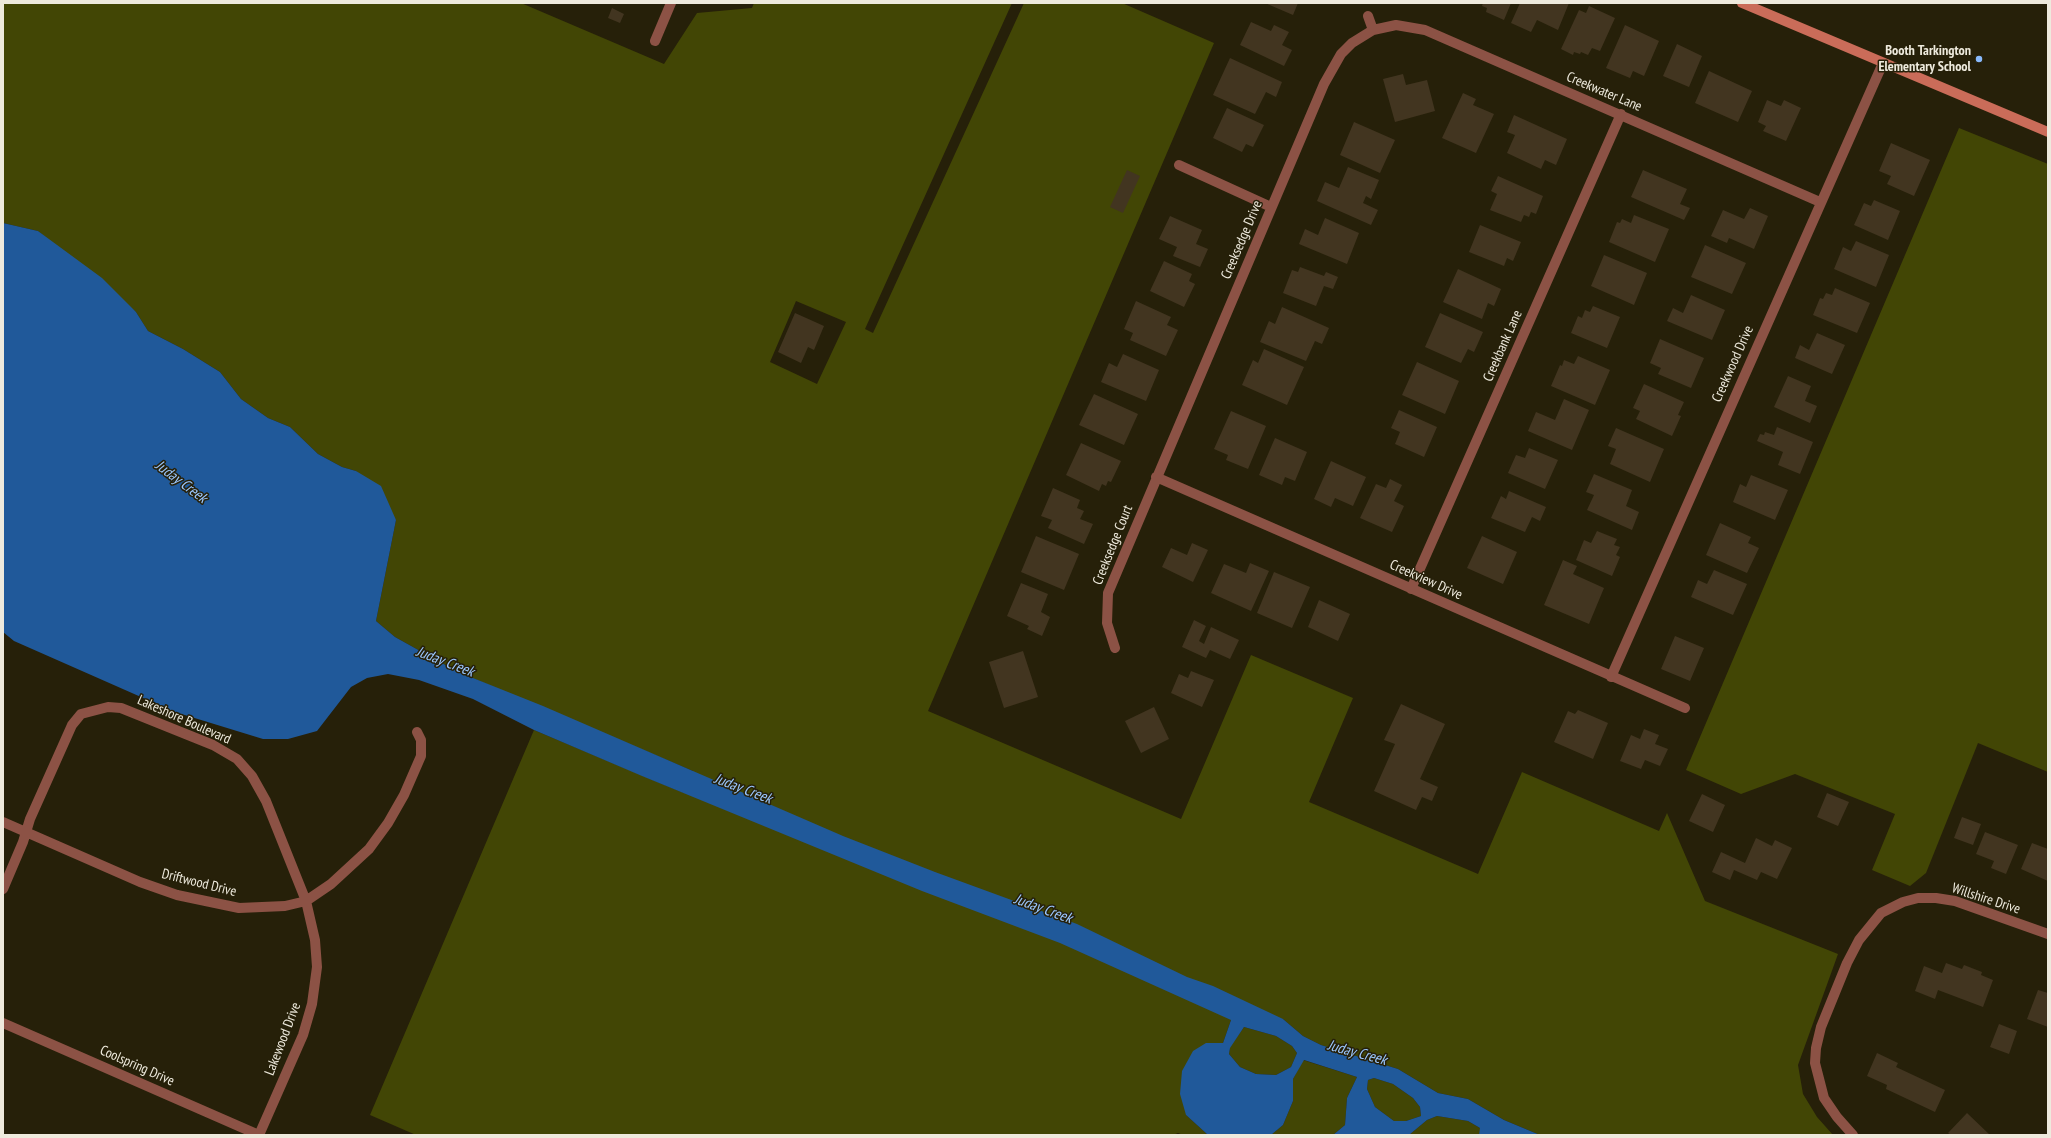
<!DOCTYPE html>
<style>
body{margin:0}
#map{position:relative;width:2051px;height:1138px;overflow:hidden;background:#262009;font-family:"PT Sans Narrow",sans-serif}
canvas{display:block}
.frame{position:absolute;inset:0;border:4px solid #eeeadd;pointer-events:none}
</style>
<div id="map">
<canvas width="2051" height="1138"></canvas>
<div class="frame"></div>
</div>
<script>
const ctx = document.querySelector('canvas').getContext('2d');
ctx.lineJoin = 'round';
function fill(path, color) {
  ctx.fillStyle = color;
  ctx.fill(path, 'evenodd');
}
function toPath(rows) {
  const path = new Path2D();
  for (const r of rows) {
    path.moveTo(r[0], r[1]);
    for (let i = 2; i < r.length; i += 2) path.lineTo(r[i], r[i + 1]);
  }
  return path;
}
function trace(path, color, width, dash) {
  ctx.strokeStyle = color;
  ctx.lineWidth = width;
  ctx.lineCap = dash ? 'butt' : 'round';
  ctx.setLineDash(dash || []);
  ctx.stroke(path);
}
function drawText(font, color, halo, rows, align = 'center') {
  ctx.font = font + ' "PT Sans Narrow",sans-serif';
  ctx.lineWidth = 3;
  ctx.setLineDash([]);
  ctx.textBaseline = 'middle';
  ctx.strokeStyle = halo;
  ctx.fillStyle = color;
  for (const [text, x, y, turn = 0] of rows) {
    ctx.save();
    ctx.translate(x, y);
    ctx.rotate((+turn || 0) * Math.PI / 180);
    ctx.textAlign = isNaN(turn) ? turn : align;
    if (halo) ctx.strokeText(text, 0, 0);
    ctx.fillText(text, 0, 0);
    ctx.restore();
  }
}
fill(toPath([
 [3,3,521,3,664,64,697,13,752,8,754,3,1012,3,865,329,873,333,1024,3,1122,3,1214,43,928,711,1181,819,1251,655,1353,698,1309,802,1478,874,1522,772,1659,831,1667,813,1705,901,1838,954,1798,1065,1803,1094,1817,1117,1833,1135,1540,1135,1504,1120,1468,1099,1438,1093,1398,1069,1321,1045,1303,1036,1283,1019,1231,1020,1223,1043,1186,1115,1208,1135,1183,1135,1178,1133,1173,1135,416,1135,370,1115,534,730,684,793,693,771,458,672,395,637,376,621,396,520,356,471,342,467,318,454,290,427,268,418,241,399,220,372,183,349,148,331,136,312,38,231,3,223],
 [796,301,846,322,817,384,770,362],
 [1959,128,2048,164,2048,772,1978,743,1926,873,1910,886,1872,870,1895,814,1795,774,1741,794,1686,770],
 [1244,1027,1276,1036,1292,1046,1297,1053,1291,1067,1276,1075,1256,1074,1240,1067,1229,1054,1230,1047],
 [1303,1060,1357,1077,1347,1098,1345,1125,1333,1135,1271,1135,1283,1125,1293,1101,1293,1079],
 [1374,1078,1393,1084,1413,1098,1420,1107,1421,1116,1406,1121,1394,1121,1375,1107,1367,1089,1368,1080],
 [1437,1116,1468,1121,1480,1128,1480,1132,1479,1135,1409,1135,1427,1120]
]), '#424605');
fill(toPath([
 [3,223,38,231,102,278,136,312,148,331,183,349,220,372,241,399,268,418,290,427,318,454,342,467,356,471,381,486,396,520,376,621,395,637,458,672,543,706,843,836,935,872,1077,924,1187,977,1213,986,1283,1019,1303,1036,1321,1045,1398,1069,1438,1093,1468,1099,1504,1120,1540,1135,1479,1135,1480,1128,1468,1121,1437,1116,1427,1120,1409,1135,1333,1135,1345,1125,1347,1098,1357,1077,1304,1060,1293,1079,1293,1101,1283,1125,1271,1135,1208,1135,1186,1115,1180,1094,1182,1071,1193,1051,1206,1043,1223,1043,1231,1020,1060,943,922,891,642,776,534,730,473,699,419,680,388,674,367,678,351,687,317,731,288,739,263,739,175,712,14,641,3,632],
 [1244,1027,1276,1036,1292,1046,1297,1053,1291,1067,1276,1075,1256,1074,1240,1067,1229,1054,1230,1048],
 [1374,1078,1393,1084,1413,1098,1420,1107,1421,1116,1406,1121,1394,1121,1375,1107,1367,1089,1368,1080]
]), '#20599a');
fill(toPath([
 [1265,3,1298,3,1293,15],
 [1483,3,1511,3,1504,20,1486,12,1487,8,1482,6],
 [1520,3,1569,3,1558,30,1537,20,1531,32,1511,23],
 [1589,6,1615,18,1600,51,1592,48,1588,55,1581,52,1580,54,1574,52,1573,55,1561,49,1579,10,1586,13],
 [612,8,624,14,620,23,608,18],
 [1251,22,1271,31,1274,25,1289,32,1282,45,1292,50,1284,66,1240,45],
 [1625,25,1659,41,1644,76,1633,71,1630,78,1606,68],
 [1677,44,1702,56,1689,87,1663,76],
 [1230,58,1282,82,1276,97,1266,92,1255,114,1213,95],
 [1709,71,1752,91,1738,122,1695,103],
 [1403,74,1406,85,1427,80,1435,111,1395,122,1383,79],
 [1463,93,1476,99,1473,105,1494,114,1476,153,1442,138],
 [1767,100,1781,106,1784,100,1801,108,1786,141,1763,131,1766,126,1758,122],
 [1227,108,1264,125,1253,147,1246,144,1242,152,1213,138],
 [1514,115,1567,139,1556,165,1545,160,1541,169,1507,153,1515,135,1507,132],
 [1354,122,1395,140,1380,173,1340,155],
 [1891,143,1930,160,1914,196,1887,184,1891,176,1879,171],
 [1348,167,1379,180,1371,199,1366,196,1363,203,1378,210,1371,225,1317,201,1325,182,1339,188],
 [1127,170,1140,176,1123,213,1110,207],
 [1643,170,1687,189,1680,204,1690,208,1684,220,1631,197],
 [1498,176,1543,196,1536,214,1531,212,1529,217,1524,215,1521,222,1490,210,1497,194,1491,191],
 [1874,200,1900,211,1888,240,1854,225,1864,203,1871,206],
 [1750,208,1768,216,1754,249,1729,238,1727,243,1711,236,1723,210,1744,219],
 [1634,215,1669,229,1655,262,1609,242,1617,222,1620,223,1622,219,1631,223],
 [1170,216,1202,230,1196,244,1208,249,1200,267,1173,256,1177,247,1159,239],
 [1325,218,1359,233,1347,264,1299,244,1305,229,1318,235],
 [1480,225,1521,242,1513,261,1507,258,1504,266,1469,252],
 [1856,241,1889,255,1876,287,1834,269,1843,247,1851,251],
 [1705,245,1746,263,1732,294,1691,277],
 [1604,255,1647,273,1634,305,1591,286],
 [1164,261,1192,274,1189,281,1195,284,1184,307,1150,291],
 [1300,267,1324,276,1326,272,1338,277,1333,289,1324,286,1316,306,1283,293,1292,270,1298,272],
 [1458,269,1501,289,1494,306,1488,303,1482,319,1443,302],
 [1835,288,1870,303,1857,333,1813,315,1820,298,1823,299,1826,293,1832,295],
 [1691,295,1725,310,1712,340,1667,321,1673,308,1683,313],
 [1136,301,1171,317,1167,325,1178,330,1166,356,1130,340,1133,333,1124,329],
 [1593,306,1620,317,1607,348,1571,333,1578,316,1582,318,1585,310,1590,312],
 [1282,307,1329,328,1322,344,1315,341,1306,361,1260,342,1269,321,1275,324],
 [795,313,824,326,814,350,808,347,801,363,778,352],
 [1440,313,1483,332,1474,352,1468,349,1461,363,1425,347],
 [1817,333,1845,345,1832,374,1795,358,1800,345,1809,350],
 [1660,339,1704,358,1691,388,1658,374,1661,368,1650,363],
 [1264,349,1304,367,1287,405,1242,385,1253,360,1258,363],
 [1123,354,1159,370,1146,401,1101,382,1109,363,1117,367],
 [1578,356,1610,370,1595,405,1551,386,1560,365,1562,366,1564,360,1574,364],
 [1417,362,1459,381,1445,414,1402,395],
 [1788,376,1811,386,1805,401,1817,406,1810,423,1774,407],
 [1644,384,1684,402,1678,415,1681,416,1672,436,1636,419,1640,411,1633,408],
 [1094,394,1138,414,1124,445,1079,425],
 [1564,399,1589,410,1572,450,1528,431,1536,412,1555,420],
 [1399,410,1437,427,1424,457,1395,444,1400,432,1391,428],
 [1231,411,1266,426,1248,469,1226,460,1228,455,1214,449],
 [1777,427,1813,442,1800,474,1778,465,1783,452,1757,441,1760,434,1764,435,1765,432,1774,435],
 [1616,428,1664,449,1650,482,1610,464,1616,449,1608,446],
 [1275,438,1307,452,1295,481,1285,477,1282,485,1259,475],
 [1081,443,1121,461,1111,482,1108,481,1106,486,1102,484,1099,491,1066,475],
 [1529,448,1558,460,1545,489,1508,473,1516,455,1525,458],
 [1331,461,1366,477,1353,506,1335,498,1331,507,1314,499],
 [1594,474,1632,490,1626,506,1639,512,1632,530,1587,510,1594,495,1586,492],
 [1751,475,1788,490,1775,520,1733,502,1740,484,1746,487],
 [1390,479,1402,485,1394,501,1404,506,1392,532,1360,518,1376,484,1386,488],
 [1053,488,1080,500,1077,508,1084,511,1080,519,1093,524,1084,544,1048,528,1052,520,1041,516],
 [1509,491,1546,507,1540,521,1532,517,1525,532,1491,518,1501,496,1506,499],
 [1720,523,1751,537,1748,543,1759,548,1747,573,1706,555],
 [1597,531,1617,539,1614,545,1620,547,1616,555,1620,557,1612,576,1576,560,1584,540,1591,543],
 [1036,536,1079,554,1064,590,1021,572],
 [1482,536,1517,552,1503,584,1467,568],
 [1192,543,1208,550,1193,582,1162,567,1171,548,1187,555],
 [1563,560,1577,566,1573,574,1604,588,1589,624,1544,605],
 [1250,563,1269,571,1251,611,1211,593,1224,564,1246,573],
 [1714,570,1747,584,1733,615,1691,597,1698,580,1707,584],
 [1274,572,1310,587,1292,628,1257,613],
 [1021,583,1048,594,1041,612,1050,617,1042,636,1027,629,1029,626,1007,616],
 [1319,600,1350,614,1338,641,1308,627],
 [1194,620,1206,626,1199,641,1204,644,1211,627,1239,640,1230,659,1210,650,1206,658,1182,647],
 [1675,636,1704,648,1690,681,1661,669],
 [1023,651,1038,697,1004,708,989,662],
 [1191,671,1214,680,1202,707,1171,693,1179,674,1188,678],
 [1401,704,1445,724,1420,779,1438,787,1432,801,1422,797,1416,810,1374,791,1395,744,1384,740],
 [1154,707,1169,739,1141,753,1125,721],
 [1578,710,1608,723,1593,759,1554,742,1568,711,1575,714],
 [1644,729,1659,735,1655,744,1668,749,1660,766,1645,760,1641,769,1620,761,1631,735,1640,739],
 [1827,793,1849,802,1838,826,1817,817],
 [1702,794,1725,805,1713,832,1689,821],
 [1962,817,1981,824,1973,845,1954,838],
 [1985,832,2018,845,2006,874,1991,868,1994,861,1976,854],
 [1756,838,1772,846,1775,840,1792,848,1777,879,1761,872,1757,880,1734,870,1730,880,1712,872,1721,852,1745,863],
 [2032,843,2048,849,2048,881,2021,869],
 [1946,963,1962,969,1964,965,1982,972,1981,975,1993,980,1983,1007,1938,990,1935,999,1915,991,1924,966,1942,973],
 [2038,990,2048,993,2048,1027,2027,1019],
 [1999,1024,2017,1031,2009,1054,1990,1047],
 [1877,1053,1898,1063,1896,1067,1945,1090,1935,1112,1886,1089,1887,1085,1867,1076],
 [1967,1113,1990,1135,1951,1135,1948,1133]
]), '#423520');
trace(toPath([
 [1368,16,1373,30],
 [655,41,671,3],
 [1179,165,1271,207],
 [1156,477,1685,708],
 [1411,589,1621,114],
 [1115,648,1107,623,1108,593,1324,84,1341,54,1352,43,1373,30,1396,25,1425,30,1820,202],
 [1611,677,1883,63],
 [3,822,140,882,177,895,239,908,285,906,306,901,331,884,369,849,388,823,404,795,421,756,421,740,417,732],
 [3,889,23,842,30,819,72,725,81,714,108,707,121,708,213,745,237,759,252,776,266,801,306,901,315,940,317,967,312,1004,303,1035,259,1135],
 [3,1023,259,1135],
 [1853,1135,1837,1117,1824,1098,1815,1063,1816,1048,1821,1027,1847,963,1859,940,1881,913,1903,902,1918,898,1936,898,1955,901,2048,934]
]), '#8c5245', 10);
trace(toPath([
 [1742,3,2048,132]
]), '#ca6c59', 10);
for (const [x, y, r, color] of [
 [1979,59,4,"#8abafc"]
]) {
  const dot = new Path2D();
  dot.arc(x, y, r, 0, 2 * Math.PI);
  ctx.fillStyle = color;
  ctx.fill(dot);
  trace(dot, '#262009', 1.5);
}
drawText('bold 14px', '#eeeadd', '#262009', [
 ["Booth Tarkington",1971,51],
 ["Elementary School",1971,67]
], 'right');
drawText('14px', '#eeeadd', '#262009', [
 ["Creekwater Lane",1604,92,23],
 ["Creeksedge Drive",1242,240,-67],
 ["Creekbank Lane",1503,346,-66],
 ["Creekwood Drive",1733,364,-66],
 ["Creeksedge Court",1113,545,-68],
 ["Creekview Drive",1426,580,24],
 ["Lakeshore Boulevard",184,720,24],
 ["Driftwood Drive",199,883,14],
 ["Willshire Drive",1986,899,18],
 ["Lakewood Drive",283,1039,-69],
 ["Coolspring Drive",137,1066,24]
]);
drawText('italic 15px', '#9bc7fe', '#262009', [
 ["Juday Creek",181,482,37],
 ["Juday Creek",445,662,21],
 ["Juday Creek",743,789,21],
 ["Juday Creek",1043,909,20],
 ["Juday Creek",1357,1053,15]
]);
</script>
